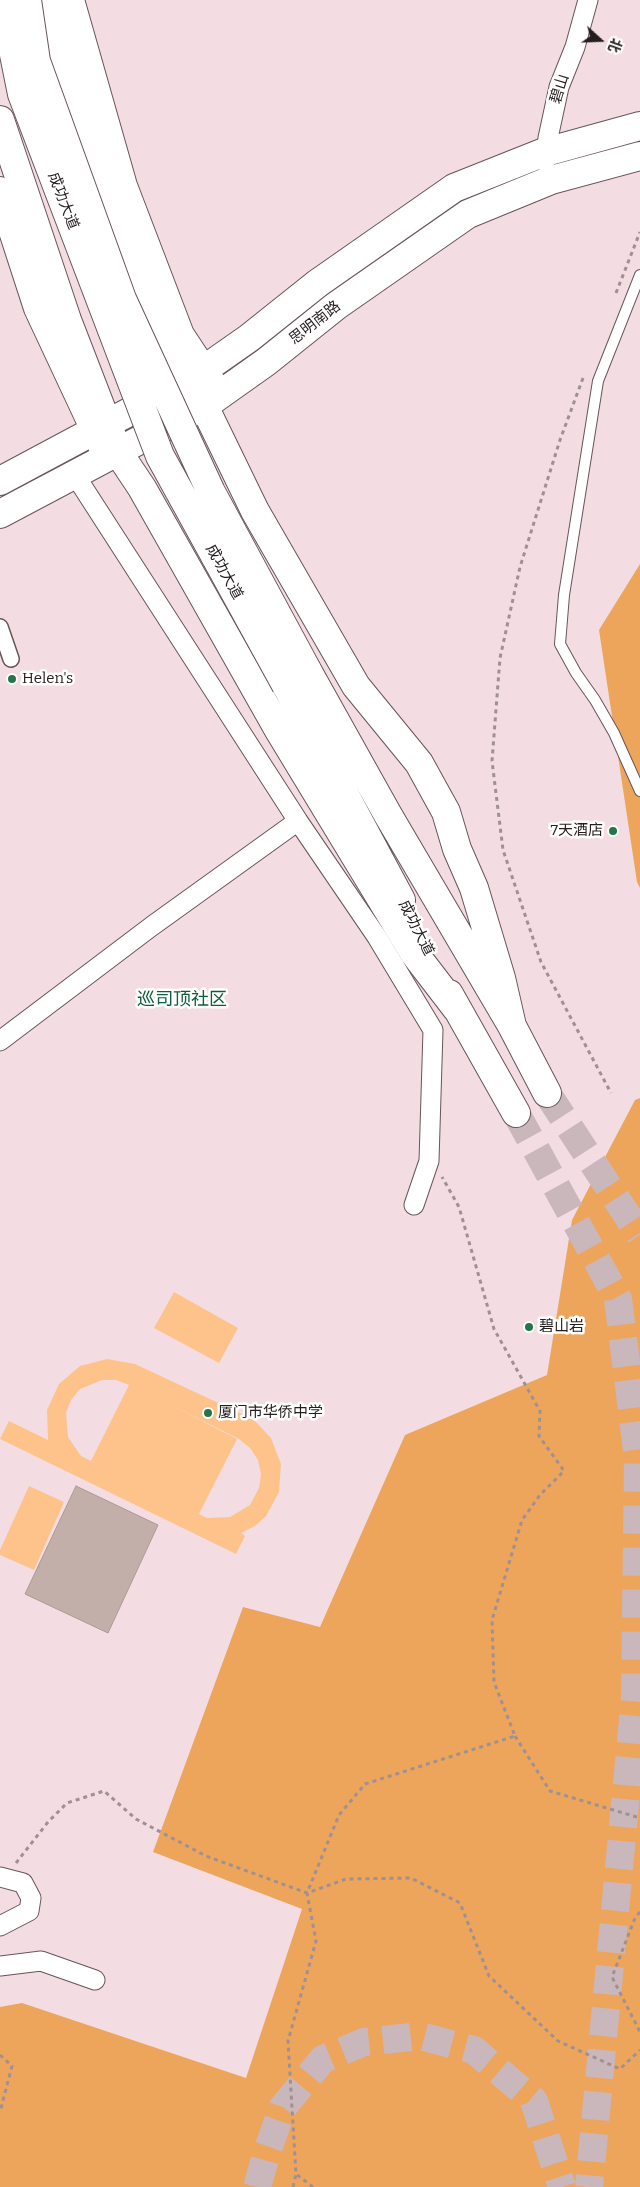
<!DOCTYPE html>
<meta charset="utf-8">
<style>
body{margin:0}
#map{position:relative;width:640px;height:2187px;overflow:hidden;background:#f3dde2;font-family:Bitter,"Noto Sans SC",serif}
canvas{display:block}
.north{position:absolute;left:575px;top:15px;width:50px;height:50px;-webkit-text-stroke:4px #fff;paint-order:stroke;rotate:110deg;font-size:14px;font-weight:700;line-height:20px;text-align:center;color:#251d1e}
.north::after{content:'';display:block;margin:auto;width:18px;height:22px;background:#251d1e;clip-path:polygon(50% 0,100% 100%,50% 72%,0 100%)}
</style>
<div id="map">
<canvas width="640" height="2187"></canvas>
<div class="north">北</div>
</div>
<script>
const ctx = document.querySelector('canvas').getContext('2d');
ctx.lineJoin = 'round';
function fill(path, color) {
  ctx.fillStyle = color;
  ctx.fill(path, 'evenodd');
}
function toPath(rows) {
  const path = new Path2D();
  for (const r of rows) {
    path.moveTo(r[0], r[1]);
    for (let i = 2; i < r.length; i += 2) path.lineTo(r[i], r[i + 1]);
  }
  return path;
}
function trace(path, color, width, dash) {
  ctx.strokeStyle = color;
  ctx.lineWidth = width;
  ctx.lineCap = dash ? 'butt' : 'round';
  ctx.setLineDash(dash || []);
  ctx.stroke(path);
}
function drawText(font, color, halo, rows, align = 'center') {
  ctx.font = font + ' Bitter,"Noto Sans SC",serif';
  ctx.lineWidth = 5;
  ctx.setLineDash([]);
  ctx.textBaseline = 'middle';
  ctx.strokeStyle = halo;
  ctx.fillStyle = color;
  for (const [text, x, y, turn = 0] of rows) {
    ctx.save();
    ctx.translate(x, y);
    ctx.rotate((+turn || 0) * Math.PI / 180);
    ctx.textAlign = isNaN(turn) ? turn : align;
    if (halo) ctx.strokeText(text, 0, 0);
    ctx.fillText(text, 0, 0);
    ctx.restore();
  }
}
fill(toPath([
 [174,1292,238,1328,219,1363,154,1328],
 [107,1359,135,1364,244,1415,256,1422,271,1438,281,1464,279,1492,266,1516,255,1526,241,1533,245,1536,236,1554,0,1439,9,1421,48,1440,47,1410,59,1384,80,1366],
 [102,1380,116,1380,129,1385,91,1461,199,1514,237,1439,169,1404,239,1439,250,1448,258,1460,261,1474,259,1488,250,1505,230,1517,207,1518,81,1456,68,1437,66,1413,71,1400,80,1389],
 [29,1486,64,1502,34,1570,0,1555,0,1550]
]), '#fec38b');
fill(toPath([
 [640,564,640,888,637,882,599,630],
 [640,1098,640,2187,0,2187,0,2007,22,2003,246,2078,302,1909,153,1852,243,1607,320,1627,405,1435,547,1375,572,1220,635,1100]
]), '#eda55b');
const building = toPath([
 [76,1486,158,1525,108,1633,25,1594,76,1486]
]);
fill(building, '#c3afaa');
trace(building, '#ad9994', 1);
trace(toPath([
 [547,1093,640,1235],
 [516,1113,618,1299,638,1458,635,1698,589,2187],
 [257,2187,267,2152,283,2107,323,2059,364,2042,420,2036,474,2050,534,2101,562,2187]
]), '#cab7bb', 28, [28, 14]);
const service = toPath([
 [640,275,598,381,564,595,560,644,576,673,595,700,614,733,640,791]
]);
const pedestrian = toPath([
 [0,627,11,659]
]);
const minor = toPath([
 [545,162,548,138,559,87,575,47,588,0],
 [75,475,298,821,377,937,433,1030,429,1161,414,1205],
 [0,1041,152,926,298,821],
 [0,1877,23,1883,31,1898,29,1911,0,1926],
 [0,1966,41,1961,95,1980]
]);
const secondary = toPath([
 [70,0,123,186,180,335,213,385],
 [0,191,38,308,103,447],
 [0,481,189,380,249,338,318,283,454,188,542,153,640,126],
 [0,514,204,406,266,362,336,306,468,214,551,180,640,156]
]);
const trunk = toPath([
 [46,0,92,167,141,290,204,406,255,511,356,686,419,763,446,812,457,849,474,888,501,978,512,1026],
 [0,120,67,320,118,452,142,488,280,732,414,953,457,1009],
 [307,670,388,815,512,1026,547,1093],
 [286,685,401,900],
 [449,994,516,1113]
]);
trace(service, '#675559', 12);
trace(pedestrian, '#675559', 18);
trace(minor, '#675559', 21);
trace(secondary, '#675559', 30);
trace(trunk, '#675559', 30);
trace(toPath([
 [616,293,640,232],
 [583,378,560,440,520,567,500,658,492,761,503,850,541,962,611,1093],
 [515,1736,550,1791,640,1818],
 [16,1863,48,1822,67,1803,104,1791,136,1819,206,1856,307,1893,346,1879,411,1878,460,1903,489,1976,558,2041,620,2069,640,2050],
 [640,1912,635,1918,612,1977,640,2032],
 [0,2055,12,2066,0,2112],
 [293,2187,296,2174],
 [313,2187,296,2174,288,2041,316,1941,307,1893,339,1815,365,1784,515,1736,494,1682,492,1620,522,1520,540,1495,564,1471,539,1436,540,1411,494,1329,459,1207,442,1177]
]), '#a09093', 3, [4, 4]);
trace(service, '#fff', 10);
trace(pedestrian, '#fff', 15);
trace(minor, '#fff', 19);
trace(secondary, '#fff', 28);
trace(trunk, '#fff', 28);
const trunkBridge = toPath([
 [3,0,22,94,160,456,286,685],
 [27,0,36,61,122,299,211,492,307,670]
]);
trace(trunkBridge, '#675559', 30, []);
trace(trunkBridge, '#fff', 28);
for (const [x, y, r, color] of [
 [12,679,5,"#22774a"],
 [613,831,5,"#22774a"],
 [529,1327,5,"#22774a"],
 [208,1413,5,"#22774a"]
]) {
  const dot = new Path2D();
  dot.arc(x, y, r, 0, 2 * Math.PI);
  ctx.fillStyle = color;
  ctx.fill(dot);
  trace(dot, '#fff', 2);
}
drawText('15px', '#251d1e', '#fff', [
 ["碧山",560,89,-73],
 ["成功大道",63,201,69],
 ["思明南路",315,323,-38],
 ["成功大道",224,572,61],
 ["成功大道",416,928,63]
]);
drawText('15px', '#251d1e', '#fff', [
 ["Helen's",22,679],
 ["7天酒店",603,831,"right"],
 ["碧山岩",539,1327],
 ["厦门市华侨中学",218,1413]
], 'left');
drawText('18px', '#0c5f37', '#fff', [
 ["巡司顶社区",182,1000]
]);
</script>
